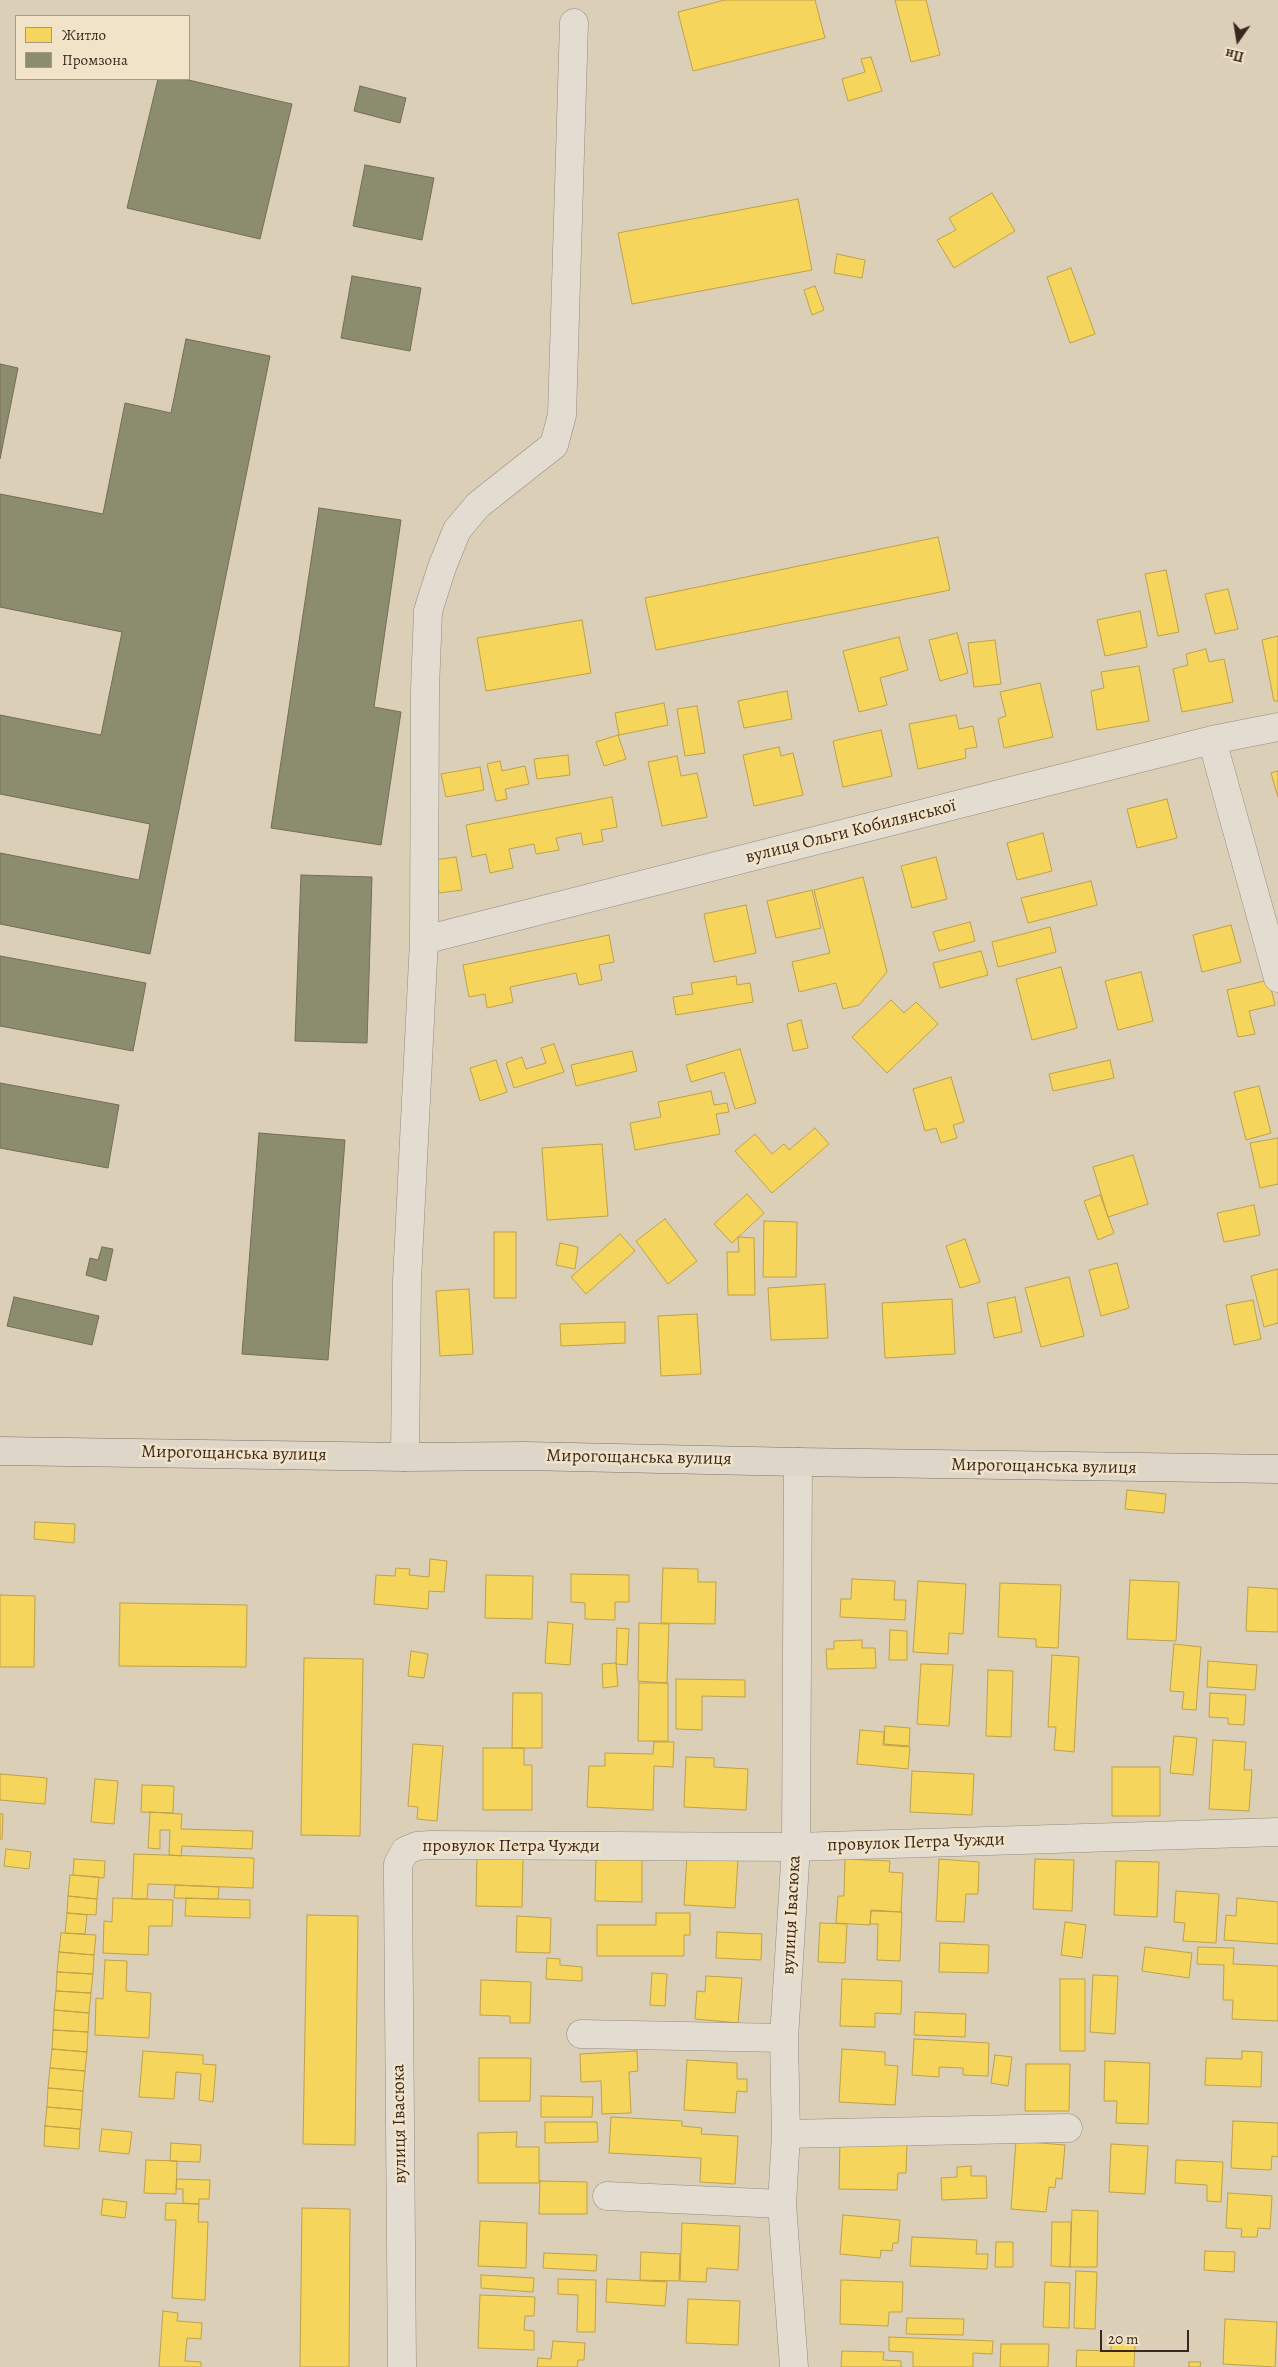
<!DOCTYPE html>
<meta charset="utf-8">
<style>
body{margin:0}
#map{position:relative;width:1278px;height:2367px;overflow:hidden;background:#dbcfb8;font-family:Alegreya,serif}
canvas{display:block}
.legend{position:absolute;left:15px;top:15px;width:175px;height:65px;box-sizing:border-box;background:#f1e3c8;border:1px solid #a89884;margin:0;padding:6px 9px;list-style:none;font-size:15px;color:#3b271e}
.legend li{display:flex;align-items:center;gap:10px;height:25px}
.legend b{width:25px;border:1px solid #a89884}
.north{position:absolute;left:1213px;top:15px;width:50px;height:50px;-webkit-text-stroke:4px #f1e3c8;paint-order:stroke;rotate:193deg;font-size:14px;font-weight:700;line-height:20px;text-align:center;color:#3b271e}
.north::after{content:'';display:block;margin:auto;width:18px;height:22px;background:#3b271e;clip-path:polygon(50% 0,100% 100%,50% 72%,0 100%)}
.scale{position:absolute;left:1100px;top:2330px;width:89px;height:22px;box-sizing:border-box;border:2px solid #3b271e;border-top:0;padding-left:6px;font-size:15px;line-height:18px;white-space:nowrap;color:#3b271e;-webkit-text-stroke:4px #f1e3c8;paint-order:stroke}
</style>
<div id="map">
<canvas width="1278" height="2367"></canvas>
<ul class="legend">
<li><b style="height:14px;background:#f6d55c"></b>Житло</li>
<li><b style="height:14px;background:#8c8c6e"></b>Промзона</li>
</ul>
<div class="north">Пн</div>
<div class="scale">20 m</div>
</div>
<script>
const ctx = document.querySelector('canvas').getContext('2d');
ctx.lineJoin = 'round';
function fill(path, color) {
  ctx.fillStyle = color;
  ctx.fill(path, 'evenodd');
}
function toPath(rows) {
  const path = new Path2D();
  for (const r of rows) {
    path.moveTo(r[0], r[1]);
    for (let i = 2; i < r.length; i += 2) path.lineTo(r[i], r[i + 1]);
  }
  return path;
}
function trace(path, color, width, dash) {
  ctx.strokeStyle = color;
  ctx.lineWidth = width;
  ctx.lineCap = dash ? 'butt' : 'round';
  ctx.setLineDash(dash || []);
  ctx.stroke(path);
}
function drawText(font, color, halo, rows, align = 'center') {
  ctx.font = font + ' Alegreya,serif';
  ctx.lineWidth = 5;
  ctx.setLineDash([]);
  ctx.textBaseline = 'middle';
  ctx.strokeStyle = halo;
  ctx.fillStyle = color;
  for (const [text, x, y, turn = 0] of rows) {
    ctx.save();
    ctx.translate(x, y);
    ctx.rotate((+turn || 0) * Math.PI / 180);
    ctx.textAlign = isNaN(turn) ? turn : align;
    if (halo) ctx.strokeText(text, 0, 0);
    ctx.fillText(text, 0, 0);
    ctx.restore();
  }
}
const homes = toPath([
 [725,0,815,0,825,38,693,71,678,12,725,0],
 [895,0,926,0,940,55,911,62,895,0],
 [871,57,882,91,848,101,842,79,865,72,861,59,871,57],
 [992,193,1015,231,954,268,937,240,956,230,949,218,992,193],
 [798,199,812,270,632,304,618,233,798,199],
 [837,254,865,260,862,278,834,273,837,254],
 [1071,268,1095,334,1070,343,1047,277,1071,268],
 [815,286,824,310,812,315,804,290,815,286],
 [938,537,950,590,656,650,645,598,938,537],
 [1166,570,1179,632,1158,636,1145,574,1166,570],
 [1228,589,1238,629,1215,634,1205,594,1228,589],
 [1140,611,1147,647,1105,656,1097,620,1140,611],
 [582,620,591,673,486,691,477,638,582,620],
 [957,633,968,673,940,681,929,640,957,633],
 [1278,636,1278,701,1274,701,1262,640,1278,636],
 [899,637,908,670,880,678,887,705,859,712,843,651,899,637],
 [995,640,1001,684,974,687,968,643,995,640],
 [1206,649,1209,662,1224,659,1233,702,1182,712,1173,669,1188,665,1186,654,1206,649],
 [1139,666,1149,721,1097,730,1091,691,1104,688,1101,672,1139,666],
 [1040,683,1053,737,1004,748,998,719,1006,716,1000,692,1040,683],
 [787,691,792,719,744,728,738,701,787,691],
 [664,703,668,725,619,735,615,713,664,703],
 [697,706,705,753,685,756,677,709,697,706],
 [956,715,959,729,973,726,977,747,965,749,966,758,918,769,909,724,956,715],
 [881,730,892,776,843,787,833,741,881,730],
 [618,735,626,759,604,766,596,742,618,735],
 [779,747,781,756,793,753,803,795,754,806,743,755,779,747],
 [568,755,570,775,537,779,534,759,568,755],
 [677,756,681,776,697,773,707,817,662,826,648,762,677,756],
 [500,761,502,771,525,766,529,784,505,789,507,799,496,801,487,764,500,761],
 [480,767,484,790,446,797,441,774,480,767],
 [1278,771,1278,797,1271,773,1278,771],
 [612,797,617,827,601,830,603,841,583,845,581,833,556,838,559,850,536,854,534,844,509,849,513,868,490,873,486,854,472,857,466,825,612,797],
 [1167,799,1177,838,1137,848,1127,809,1167,799],
 [1043,833,1052,871,1017,880,1007,843,1043,833],
 [456,857,462,890,439,893,434,860,456,857],
 [936,857,947,899,912,908,901,866,936,857],
 [863,877,887,972,859,1005,843,1009,836,983,799,992,792,962,830,953,814,890,863,877],
 [1091,881,1097,905,1028,923,1021,898,1091,881],
 [812,890,821,928,776,938,767,901,812,890],
 [746,905,756,953,714,962,704,914,746,905],
 [970,922,975,941,939,951,933,932,970,922],
 [1231,925,1241,962,1202,972,1193,935,1231,925],
 [1050,927,1056,952,998,967,992,942,1050,927],
 [609,935,614,962,599,965,602,980,579,985,576,973,510,987,513,1002,487,1008,485,994,469,997,463,965,609,935],
 [981,951,988,975,940,988,933,963,981,951],
 [1061,967,1077,1028,1032,1040,1016,979,1061,967],
 [1141,972,1153,1021,1118,1030,1105,981,1141,972],
 [736,976,737,985,750,983,753,1002,676,1015,673,997,693,994,691,983,736,976],
 [1269,980,1275,1005,1249,1011,1255,1034,1238,1037,1227,990,1269,980],
 [891,1000,904,1013,916,1002,938,1024,887,1073,852,1037,891,1000],
 [801,1020,808,1048,793,1051,787,1024,801,1020],
 [554,1044,564,1072,514,1088,506,1063,522,1057,526,1069,546,1063,541,1048,554,1044],
 [740,1049,756,1103,735,1109,724,1072,691,1082,686,1065,740,1049],
 [632,1051,637,1071,576,1086,571,1065,632,1051],
 [496,1060,507,1092,480,1101,470,1068,496,1060],
 [1110,1060,1114,1078,1053,1091,1049,1074,1110,1060],
 [951,1077,964,1122,953,1125,957,1138,941,1143,936,1128,925,1131,913,1089,951,1077],
 [1259,1086,1271,1133,1246,1140,1234,1092,1259,1086],
 [711,1091,714,1105,727,1103,729,1112,716,1114,720,1134,635,1150,630,1123,661,1117,658,1102,711,1091],
 [815,1128,829,1144,772,1193,735,1151,755,1134,772,1154,784,1144,789,1150,815,1128],
 [1278,1138,1278,1184,1260,1188,1250,1143,1278,1138],
 [602,1144,608,1216,547,1220,542,1148,602,1144],
 [1133,1155,1148,1204,1108,1217,1093,1167,1133,1155],
 [747,1194,764,1213,732,1243,714,1224,747,1194],
 [1100,1195,1114,1233,1098,1240,1084,1201,1100,1195],
 [1254,1205,1260,1235,1224,1242,1217,1213,1254,1205],
 [665,1219,697,1261,668,1284,636,1241,665,1219],
 [764,1221,797,1222,796,1277,763,1277,764,1221],
 [494,1232,516,1232,516,1298,494,1298,494,1232],
 [620,1234,635,1251,586,1294,571,1277,620,1234],
 [738,1237,754,1238,755,1295,728,1295,727,1252,739,1252,738,1237],
 [965,1239,980,1282,960,1288,946,1246,965,1239],
 [560,1243,578,1247,575,1269,556,1265,560,1243],
 [1117,1263,1129,1308,1101,1316,1089,1270,1117,1263],
 [1278,1269,1278,1323,1264,1327,1251,1276,1278,1269],
 [1069,1277,1084,1336,1041,1347,1025,1288,1069,1277],
 [825,1284,828,1338,771,1340,768,1288,825,1284],
 [469,1289,473,1354,440,1356,436,1291,469,1289],
 [1015,1297,1022,1332,994,1338,987,1303,1015,1297],
 [952,1299,955,1354,885,1358,882,1303,952,1299],
 [1253,1300,1261,1339,1234,1345,1226,1305,1253,1300],
 [697,1314,701,1374,661,1376,658,1316,697,1314],
 [625,1322,625,1343,561,1346,560,1324,625,1322],
 [1127,1490,1166,1494,1164,1513,1125,1509,1127,1490],
 [35,1522,75,1524,74,1543,34,1539,35,1522],
 [430,1559,447,1561,444,1592,429,1591,428,1609,374,1604,376,1575,395,1576,396,1568,410,1569,409,1575,429,1577,430,1559],
 [663,1568,698,1569,698,1582,716,1582,715,1624,661,1623,663,1568],
 [571,1574,629,1575,629,1602,615,1602,615,1620,585,1619,585,1603,571,1602,571,1574],
 [486,1575,533,1576,532,1619,485,1618,486,1575],
 [852,1579,895,1581,894,1600,906,1600,905,1620,840,1617,841,1599,851,1599,852,1579],
 [1130,1580,1179,1582,1176,1641,1127,1639,1130,1580],
 [918,1581,966,1584,963,1634,949,1633,948,1654,913,1652,918,1581],
 [1000,1583,1061,1585,1058,1648,1036,1647,1036,1639,998,1637,1000,1583],
 [1248,1587,1278,1589,1278,1632,1246,1631,1248,1587],
 [0,1595,35,1596,34,1667,0,1667,0,1595],
 [120,1603,247,1605,246,1667,119,1666,120,1603],
 [548,1622,573,1624,570,1665,545,1663,548,1622],
 [639,1623,669,1624,667,1683,638,1681,639,1623],
 [617,1628,629,1629,627,1665,616,1664,617,1628],
 [890,1630,907,1631,907,1660,889,1660,890,1630],
 [862,1640,862,1648,875,1648,876,1668,827,1669,826,1649,834,1649,834,1641,862,1640],
 [1174,1644,1201,1647,1196,1710,1182,1709,1184,1692,1170,1691,1174,1644],
 [411,1651,428,1654,424,1678,408,1676,411,1651],
 [1052,1655,1079,1657,1074,1752,1054,1750,1056,1727,1048,1727,1052,1655],
 [304,1658,363,1659,360,1836,301,1835,304,1658],
 [1208,1661,1257,1665,1255,1690,1207,1687,1208,1661],
 [616,1663,618,1686,603,1688,602,1664,616,1663],
 [921,1664,953,1665,949,1726,917,1724,921,1664],
 [988,1670,1013,1671,1011,1737,986,1736,988,1670],
 [676,1679,745,1680,745,1697,702,1696,702,1730,676,1729,676,1679],
 [639,1683,668,1683,668,1741,638,1741,639,1683],
 [513,1693,542,1693,542,1748,512,1748,513,1693],
 [1210,1693,1246,1695,1244,1725,1228,1724,1228,1718,1209,1717,1210,1693],
 [885,1726,910,1728,909,1746,884,1744,885,1726],
 [860,1730,884,1732,883,1745,910,1747,908,1769,857,1764,860,1730],
 [1174,1736,1197,1738,1193,1775,1170,1773,1174,1736],
 [1213,1740,1246,1742,1244,1770,1252,1770,1249,1811,1209,1809,1213,1740],
 [654,1742,674,1742,673,1767,654,1766,653,1810,587,1807,589,1766,605,1766,605,1753,653,1754,654,1742],
 [413,1744,443,1746,437,1821,417,1819,418,1807,408,1806,413,1744],
 [483,1748,524,1748,524,1765,532,1765,532,1810,483,1810,483,1748],
 [686,1757,714,1758,714,1767,748,1769,746,1810,684,1807,686,1757],
 [1112,1767,1160,1767,1160,1816,1112,1816,1112,1767],
 [912,1771,974,1774,972,1815,910,1812,912,1771],
 [0,1774,47,1778,45,1804,0,1800,0,1774],
 [95,1779,118,1781,114,1824,91,1822,95,1779],
 [142,1785,174,1786,173,1813,141,1812,142,1785],
 [150,1812,182,1814,181,1829,253,1831,252,1849,182,1846,181,1856,169,1855,170,1830,160,1830,160,1849,148,1848,150,1812],
 [0,1814,3,1814,2,1839,0,1839,0,1814],
 [6,1849,31,1852,29,1869,4,1866,6,1849],
 [134,1854,254,1858,253,1888,148,1884,147,1899,132,1899,134,1854],
 [477,1855,523,1857,522,1907,476,1906,477,1855],
 [687,1855,738,1858,735,1908,684,1905,687,1855],
 [596,1858,642,1859,642,1902,595,1901,596,1858],
 [74,1859,105,1861,104,1878,73,1875,74,1859],
 [845,1859,890,1861,889,1872,903,1873,901,1912,871,1910,870,1925,836,1923,838,1896,844,1896,845,1859],
 [939,1859,979,1862,978,1894,966,1894,964,1922,936,1921,939,1859],
 [1035,1859,1074,1860,1072,1911,1033,1909,1035,1859],
 [1116,1861,1159,1862,1157,1917,1114,1915,1116,1861],
 [70,1875,99,1877,97,1899,68,1896,70,1875],
 [175,1885,219,1887,218,1899,174,1898,175,1885],
 [1176,1891,1219,1894,1216,1943,1183,1941,1185,1923,1174,1922,1176,1891],
 [68,1896,97,1899,96,1915,67,1913,68,1896],
 [113,1898,173,1900,172,1926,149,1926,148,1955,103,1953,104,1921,112,1922,113,1898],
 [186,1898,250,1900,250,1918,185,1916,186,1898],
 [1237,1898,1278,1902,1278,1944,1224,1940,1226,1915,1236,1916,1237,1898],
 [871,1911,902,1912,900,1961,877,1960,878,1924,870,1924,871,1911],
 [67,1913,87,1915,85,1934,65,1933,67,1913],
 [656,1913,690,1913,690,1935,684,1935,684,1956,597,1956,597,1925,656,1925,656,1913],
 [307,1915,358,1916,355,2145,303,2144,307,1915],
 [517,1916,551,1918,550,1953,516,1952,517,1916],
 [1065,1922,1086,1925,1082,1958,1061,1955,1065,1922],
 [820,1923,847,1924,845,1963,818,1962,820,1923],
 [717,1932,762,1934,761,1960,716,1958,717,1932],
 [61,1933,96,1935,94,1955,59,1952,61,1933],
 [940,1943,989,1945,988,1973,939,1972,940,1943],
 [1145,1947,1192,1953,1189,1978,1142,1971,1145,1947],
 [1198,1947,1234,1948,1233,1964,1278,1966,1278,2021,1232,2019,1233,2000,1223,2000,1224,1965,1197,1964,1198,1947],
 [59,1952,94,1955,93,1974,57,1972,59,1952],
 [547,1958,560,1959,560,1965,582,1967,582,1981,546,1979,547,1958],
 [105,1960,127,1961,126,1991,151,1993,149,2038,95,2035,96,1998,103,1999,105,1960],
 [57,1972,93,1974,91,1993,56,1991,57,1972],
 [652,1973,667,1974,665,2006,650,2005,652,1973],
 [1093,1975,1118,1976,1115,2034,1090,2032,1093,1975],
 [706,1976,742,1978,738,2023,695,2019,697,1991,705,1992,706,1976],
 [842,1979,902,1981,901,2014,875,2013,875,2027,840,2026,842,1979],
 [1060,1979,1085,1979,1085,2051,1060,2051,1060,1979],
 [481,1980,531,1982,530,2023,510,2023,510,2016,480,2015,481,1980],
 [56,1991,91,1993,89,2013,54,2010,56,1991],
 [54,2010,89,2013,88,2032,53,2030,54,2010],
 [915,2012,966,2014,965,2037,914,2035,915,2012],
 [53,2030,88,2032,87,2052,52,2049,53,2030],
 [914,2039,989,2043,988,2076,963,2075,963,2068,939,2067,939,2077,912,2075,914,2039],
 [52,2049,87,2052,85,2071,50,2068,52,2049],
 [842,2049,885,2052,885,2065,898,2066,895,2105,839,2102,842,2049],
 [143,2051,203,2055,203,2064,216,2065,213,2102,199,2100,201,2074,176,2072,174,2099,139,2097,143,2051],
 [637,2051,638,2071,629,2072,631,2113,602,2114,601,2081,581,2082,580,2054,637,2051],
 [1242,2051,1262,2052,1261,2087,1205,2085,1206,2058,1242,2059,1242,2051],
 [995,2055,1012,2057,1008,2086,991,2083,995,2055],
 [479,2058,531,2058,530,2101,479,2101,479,2058],
 [687,2060,737,2063,737,2079,747,2079,747,2092,737,2091,735,2113,684,2110,687,2060],
 [1105,2061,1150,2063,1148,2124,1116,2123,1117,2101,1104,2101,1105,2061],
 [1026,2064,1070,2064,1069,2111,1025,2111,1026,2064],
 [50,2068,85,2071,83,2091,48,2088,50,2068],
 [48,2088,83,2091,82,2110,47,2107,48,2088],
 [541,2096,593,2097,592,2117,541,2117,541,2096],
 [47,2107,82,2110,80,2129,45,2126,47,2107],
 [611,2117,682,2121,682,2126,702,2128,701,2134,738,2136,735,2184,700,2182,701,2158,609,2153,611,2117],
 [1233,2121,1278,2123,1278,2157,1272,2156,1271,2170,1231,2168,1233,2121],
 [545,2122,597,2122,598,2142,545,2143,545,2122],
 [45,2126,80,2129,79,2149,44,2146,45,2126],
 [102,2129,132,2132,129,2154,99,2151,102,2129],
 [517,2132,516,2147,539,2147,539,2183,478,2183,478,2133,517,2132],
 [840,2140,907,2142,906,2173,898,2173,897,2190,839,2189,840,2140],
 [1016,2141,1065,2145,1062,2179,1056,2178,1055,2188,1049,2187,1046,2212,1011,2209,1016,2141],
 [171,2143,201,2145,200,2162,170,2161,171,2143],
 [1111,2144,1148,2146,1145,2194,1109,2192,1111,2144],
 [146,2160,177,2161,176,2194,144,2193,146,2160],
 [1176,2160,1223,2162,1221,2202,1207,2201,1207,2185,1175,2183,1176,2160],
 [971,2166,971,2176,986,2176,987,2198,942,2200,941,2178,957,2177,957,2167,971,2166],
 [177,2179,210,2180,209,2199,199,2199,199,2204,183,2203,183,2189,176,2189,177,2179],
 [540,2181,587,2182,587,2214,539,2214,540,2181],
 [1228,2193,1272,2196,1270,2229,1258,2228,1257,2237,1241,2237,1242,2229,1226,2228,1228,2193],
 [103,2199,127,2202,125,2218,101,2215,103,2199],
 [166,2203,199,2204,198,2222,208,2222,205,2300,172,2298,176,2220,165,2220,166,2203],
 [302,2208,350,2209,349,2367,300,2367,302,2208],
 [1072,2210,1098,2211,1097,2267,1070,2267,1072,2210],
 [843,2215,900,2220,898,2243,893,2243,892,2251,881,2250,880,2258,840,2254,843,2215],
 [480,2221,527,2223,526,2268,478,2266,480,2221],
 [1052,2222,1071,2222,1070,2267,1051,2266,1052,2222],
 [682,2223,740,2226,738,2270,707,2268,706,2282,680,2281,682,2223],
 [912,2237,977,2240,976,2254,988,2254,987,2269,910,2266,912,2237],
 [996,2242,1013,2242,1013,2267,995,2267,996,2242],
 [1205,2251,1235,2252,1234,2272,1204,2270,1205,2251],
 [641,2252,680,2254,679,2281,640,2280,641,2252],
 [544,2253,597,2255,596,2271,543,2268,544,2253],
 [1076,2271,1097,2272,1095,2329,1074,2328,1076,2271],
 [481,2275,534,2278,533,2292,481,2288,481,2275],
 [558,2279,596,2280,595,2332,577,2332,578,2295,558,2294,558,2279],
 [607,2279,667,2282,665,2306,606,2302,607,2279],
 [841,2280,903,2282,902,2312,889,2312,888,2326,840,2324,841,2280],
 [1045,2282,1070,2283,1069,2328,1043,2327,1045,2282],
 [480,2295,535,2297,534,2316,525,2316,524,2330,534,2331,534,2350,478,2348,480,2295],
 [688,2299,740,2301,738,2345,686,2343,688,2299],
 [163,2311,178,2313,177,2321,202,2323,201,2339,187,2338,185,2361,201,2362,201,2367,159,2367,163,2311],
 [907,2318,964,2319,963,2335,906,2334,907,2318],
 [1225,2319,1277,2322,1275,2367,1223,2364,1225,2319],
 [889,2337,993,2341,992,2354,973,2353,973,2367,913,2367,913,2352,889,2351,889,2337],
 [553,2341,585,2343,584,2360,578,2360,577,2367,537,2367,538,2358,551,2359,553,2341],
 [1111,2341,1135,2342,1134,2367,1076,2367,1077,2350,1111,2351,1111,2341],
 [1001,2344,1049,2344,1048,2367,1000,2367,1001,2344],
 [842,2351,884,2352,883,2360,901,2361,901,2367,841,2367,842,2351],
 [1189,2362,1201,2362,1200,2367,1189,2367,1189,2362]
]);
fill(homes, '#f6d55c');
trace(homes, '#bea149', 1);
const industry = toPath([
 [158,79,184,79,292,104,260,239,127,208,158,79],
 [360,86,406,98,400,123,354,111,360,86],
 [365,165,434,178,422,240,353,226,365,165],
 [352,276,421,288,410,351,341,338,352,276],
 [186,339,270,356,150,954,0,924,0,853,139,880,150,824,0,794,0,715,101,735,122,632,0,607,0,494,103,514,125,403,171,413,186,339],
 [0,364,18,368,0,459,0,364],
 [319,508,401,520,374,707,401,712,381,845,271,828,319,508],
 [301,875,372,877,367,1043,295,1041,301,875],
 [0,956,146,983,133,1051,0,1026,0,956],
 [0,1083,119,1105,108,1168,0,1148,0,1083],
 [259,1133,345,1140,328,1360,242,1354,259,1133],
 [102,1247,113,1249,106,1281,86,1275,90,1258,98,1260,102,1247],
 [14,1297,99,1316,92,1345,7,1326,14,1297]
]);
fill(industry, '#8c8c6e');
trace(industry, '#746e56', 1);
const minor = toPath([
 [1212,740,1278,978],
 [424,940,1212,740,1278,727],
 [405,1457,407,1280,424,940,425,689,428,611,442,567,457,530,478,505,554,445,562,415,574,23],
 [581,2034,784,2038],
 [786,2134,1068,2128],
 [607,2196,782,2204],
 [402,2367,398,1880,398,1864,405,1851,417,1846,430,1845,796,1847,1278,1832],
 [794,2367,782,2204,786,2134,784,2038,796,1847,798,1462]
]);
const major = toPath([
 [0,1451,405,1457,525,1456,798,1462,1278,1469]
]);
trace(minor, '#948b7d', 29);
trace(major, '#7e7568', 29);
trace(minor, '#e3ddd1', 28);
trace(major, '#ded7c9', 28);
drawText('18px', '#3b271e', '#f1e3c8', [
 ["вулиця Ольги Кобилянської",851,832,-14],
 ["Мирогощанська вулиця",234,1454,1],
 ["Мирогощанська вулиця",639,1458,1],
 ["Мирогощанська вулиця",1044,1467,1],
 ["провулок Петра Чужди",916,1843,-2],
 ["провулок Петра Чужди",511,1847],
 ["вулиця Івасюка",792,1915,-87],
 ["вулиця Івасюка",400,2124,-91]
]);
</script>
